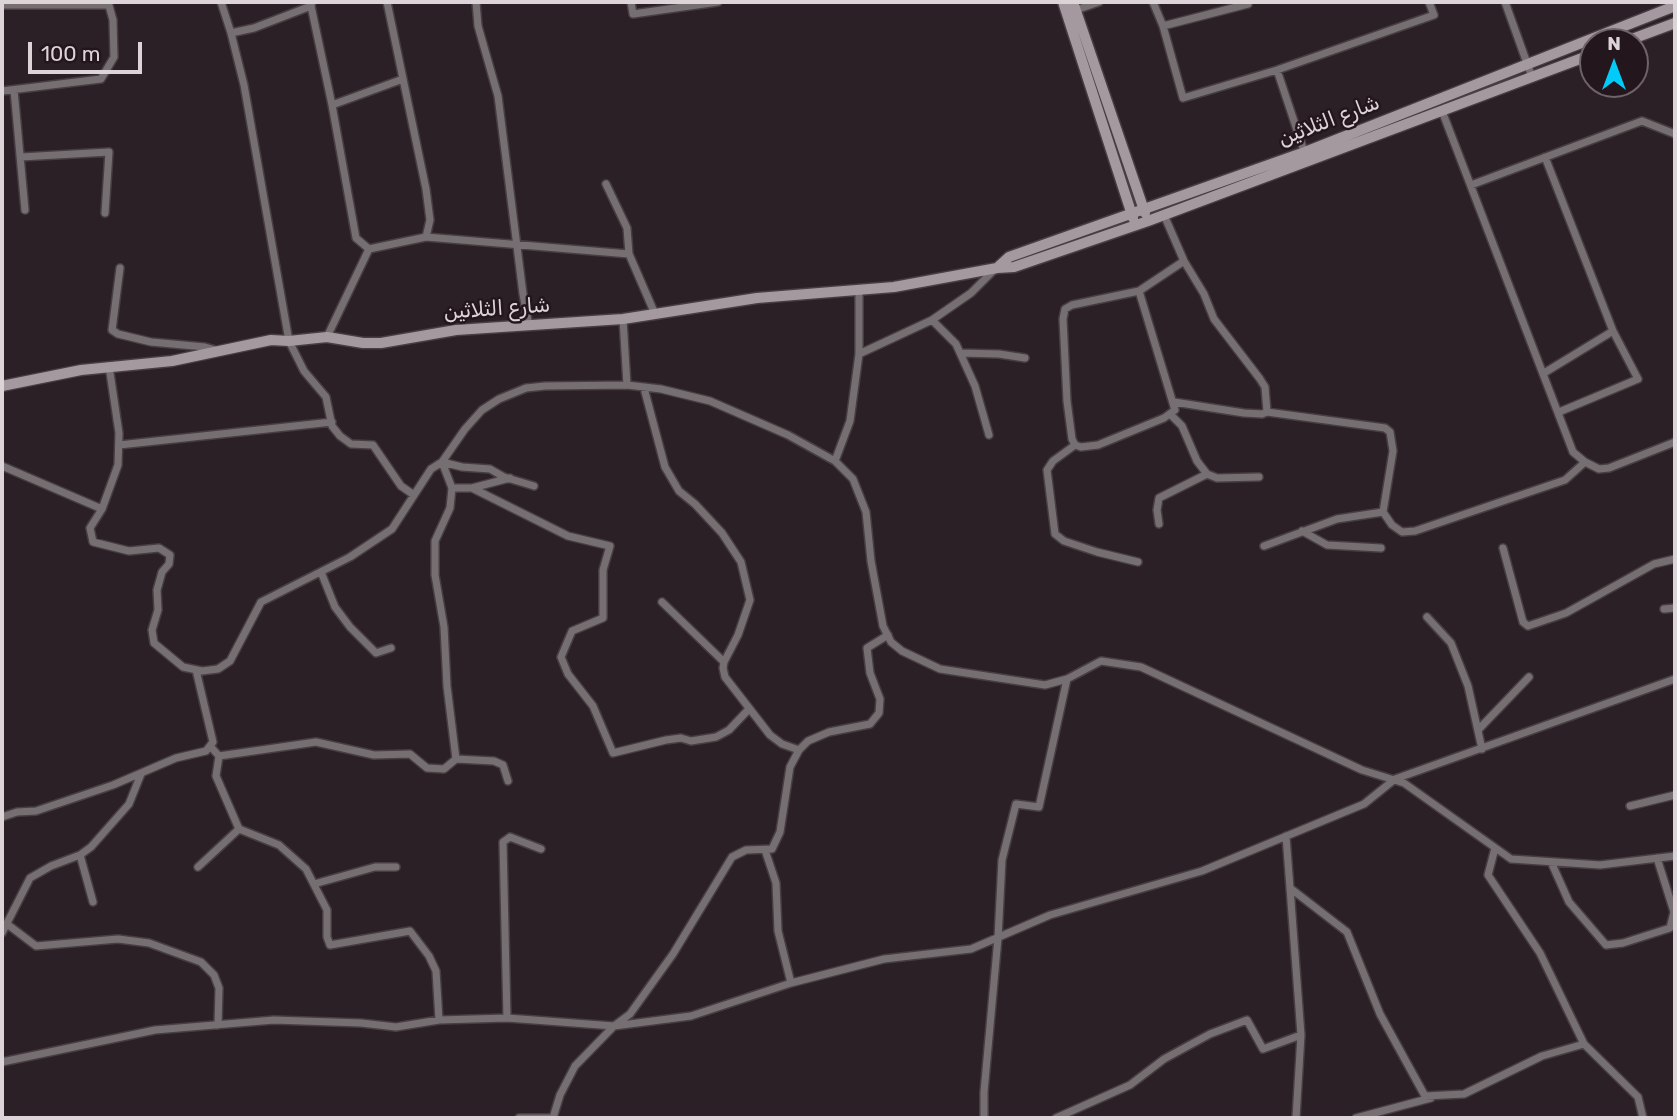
<!DOCTYPE html>
<meta charset="utf-8">
<style>
body{margin:0}
#map{position:relative;width:1677px;height:1120px;overflow:hidden;background:#2c2027;font-family:Rubik,sans-serif}
canvas{display:block}
.frame{position:absolute;inset:0;border:4px solid #ddd4d8;pointer-events:none}
.north{position:absolute;left:1579px;top:28px;width:70px;height:70px;box-sizing:border-box;background:#23171d;border:2px solid #6d6368;border-radius:50%;rotate:0deg;font-size:19px;font-weight:700;line-height:28px;text-align:center;color:#ddd4d8}
.north::after{content:'';display:block;margin:auto;width:24px;height:32px;background:#02cbf9;clip-path:polygon(50% 0,100% 100%,50% 72%,0 100%)}
.scale{position:absolute;left:28px;top:42px;width:114px;height:32px;box-sizing:border-box;border:4px solid #ddd4d8;border-top:0;padding-left:9px;font-size:21px;line-height:24px;white-space:nowrap;color:#ddd4d8;-webkit-text-stroke:5px #23171d;paint-order:stroke}
</style>
<div id="map">
<canvas width="1677" height="1120"></canvas>
<div class="frame"></div>
<div class="north">N</div>
<div class="scale">100 m</div>
</div>
<script>
const ctx = document.querySelector('canvas').getContext('2d');
ctx.lineJoin = 'round';
function toPath(rows) {
  const path = new Path2D();
  for (const r of rows) {
    path.moveTo(r[0], r[1]);
    for (let i = 2; i < r.length; i += 2) path.lineTo(r[i], r[i + 1]);
  }
  return path;
}
function trace(path, color, width, dash) {
  ctx.strokeStyle = color;
  ctx.lineWidth = width;
  ctx.lineCap = dash ? 'butt' : 'round';
  ctx.setLineDash(dash || []);
  ctx.stroke(path);
}
function drawText(font, color, halo, rows, align = 'center') {
  ctx.font = font + ' Rubik,"Noto Naskh Arabic",sans-serif';
  ctx.lineWidth = 5;
  ctx.setLineDash([]);
  ctx.textBaseline = 'middle';
  ctx.strokeStyle = halo;
  ctx.fillStyle = color;
  for (const [text, x, y, turn = 0] of rows) {
    ctx.save();
    ctx.translate(x, y);
    ctx.rotate((+turn || 0) * Math.PI / 180);
    ctx.textAlign = isNaN(turn) ? turn : align;
    if (halo) ctx.strokeText(text, 0, 0);
    ctx.fillText(text, 0, 0);
    ctx.restore();
  }
}
const street = toPath([
 [221,2,231,33,254,28,311,6,312,2],
 [387,2,426,189,430,220,426,237],
 [476,2,478,26,498,96,523,294,529,326],
 [631,2,633,14,718,2],
 [1153,2,1163,26,1183,98,1277,70,1434,15,1429,2],
 [1505,2,1532,77],
 [2,5,107,5],
 [311,6,332,105,356,238,369,249],
 [1076,10,1099,2],
 [1163,26,1248,4,1247,2],
 [231,33,244,85,289,341,304,371,326,397,332,426,340,436,351,444,373,445,401,486,414,495],
 [1277,70,1305,154],
 [14,90,25,210],
 [2,91,101,79,114,57,113,20,108,2],
 [332,105,403,79],
 [1442,111,1573,452,1585,462,1599,469,1609,468,1675,442],
 [21,157,109,152,105,213],
 [606,184,627,228,629,254,655,314],
 [1471,185,1642,121,1675,134],
 [1164,215,1184,261,1204,294,1214,319,1260,379,1265,387,1267,412,1262,414,1244,413,1174,402],
 [120,268,112,330,118,334,151,342,205,347,219,351],
 [1139,291,1072,305,1065,309,1063,319,1067,401,1072,439,1075,445,1081,447,1098,445,1164,418,1175,410,1139,291,1184,261],
 [623,319,627,385],
 [932,320,956,344,975,386,989,435],
 [327,337,369,249,426,237,629,254],
 [960,353,999,354,1025,358],
 [859,354,932,320,971,293,996,268],
 [109,366,119,433,118,465,102,509,90,528,93,542,129,551,159,548,170,555,169,564,162,572,157,590,158,610,152,630,154,643,183,667,202,671,218,669,230,661,261,602,350,557,392,529,431,469,442,462,465,429,482,410,499,399,526,388,545,386,627,385,661,389,710,401,788,435,835,461,853,479,866,512,871,561,883,626,891,642,902,651,940,669,1045,685,1067,679,1101,661,1141,667,1362,770,1404,783,1511,859,1600,865,1675,856],
 [1544,373,1613,331,1545,157],
 [644,388,665,467,679,491,695,504,722,533,741,562,750,600,738,635,724,662,723,668,725,677,770,735,782,744,799,750],
 [1267,412,1385,428,1390,432,1393,451,1383,512,1392,525,1402,532,1415,531,1565,480,1585,462],
 [1559,412,1638,379,1613,331],
 [1171,415,1182,426,1197,461,1207,474,1217,478,1259,477],
 [119,445,332,422],
 [1075,445,1053,461,1047,470,1055,534,1064,541,1097,552,1138,562],
 [835,461,850,421,859,354,859,290],
 [442,462,462,467,490,469,504,477,534,486],
 [442,462,452,488,472,488],
 [2,466,102,509],
 [510,478,472,488,568,536,610,546,603,570,603,618,572,631,561,657,568,674,593,706,613,753,666,740,681,738,691,741,716,737,729,730,749,709],
 [452,488,450,508,435,541,435,575,444,627,447,686,456,759],
 [1159,524,1157,510,1159,498,1207,474],
 [1302,531,1327,545,1381,548],
 [1264,546,1337,519,1383,512],
 [1503,548,1523,622,1528,626,1566,613,1654,564,1675,559],
 [321,572,335,607,350,627,376,653,391,648],
 [662,602,724,662],
 [1664,609,1675,608],
 [1427,617,1451,643,1468,686,1482,749],
 [1478,730,1529,677],
 [219,756,316,742,374,755,410,754,427,768,444,769,456,759,494,761,503,765,508,781],
 [1630,806,1675,795],
 [2,817,17,812,36,811,113,785,176,758,206,751,213,742,196,670],
 [239,829,279,845,306,869,327,910,327,937,330,945,410,931,429,956,436,971,439,1020],
 [1286,836,1290,888,1347,932,1380,1014,1425,1096,1464,1094,1542,1056,1584,1044],
 [1495,848,1488,875,1540,953,1584,1044,1638,1097,1643,1118],
 [765,850,776,883,778,931,791,983],
 [80,855,93,902],
 [1552,864,1569,902,1606,945,1623,943,1670,928,1674,912,1657,858],
 [198,867,239,829,216,776,219,756,210,746],
 [314,884,375,867,396,867],
 [7,924,36,946,118,939,149,943,201,962,214,975,219,988,218,1025],
 [2,933,30,878,51,866,80,855,91,847,129,804,141,774],
 [507,1018,503,842,510,837,541,849],
 [2,1062,155,1030,274,1020,361,1023,396,1027,439,1020,507,1018,614,1026,691,1016,791,983,884,959,971,949,1050,915,1202,871,1364,804,1395,779,1675,679],
 [519,1118,553,1118],
 [553,1118,560,1095,575,1066,614,1026,630,1014,673,954,732,857,746,850,772,849,780,832,790,767,799,750,808,741,829,732,870,724,879,713,880,699,870,673,867,648,888,635],
 [984,1118,984,1092,998,938,1002,860,1016,804,1039,807,1067,679],
 [1056,1118,1130,1085,1164,1059,1210,1034,1247,1020,1263,1049,1301,1035,1290,888],
 [1296,1118,1301,1035],
 [1356,1118,1431,1098]
]);
const secondary = toPath([
 [1063,2,1133,218],
 [1073,2,1145,213],
 [1624,42,1675,23],
 [997,268,1009,257,1305,152,1675,6],
 [2,386,81,370,172,361,271,340,289,341,327,337,363,343,381,343,456,330,623,319,757,298,894,287,997,268,1014,267,1148,221,1593,54]
]);
trace(street, '#483d43', 10);
trace(secondary, '#483d43', 13);
trace(street, '#766f72', 7);
trace(secondary, '#a4999f', 10);
drawText('21px', '#ddd4d8', '#23171d', [
 ["شارع الثلاثين",1329,121,-21],
 ["شارع الثلاثين",497,309,-4]
]);
</script>
